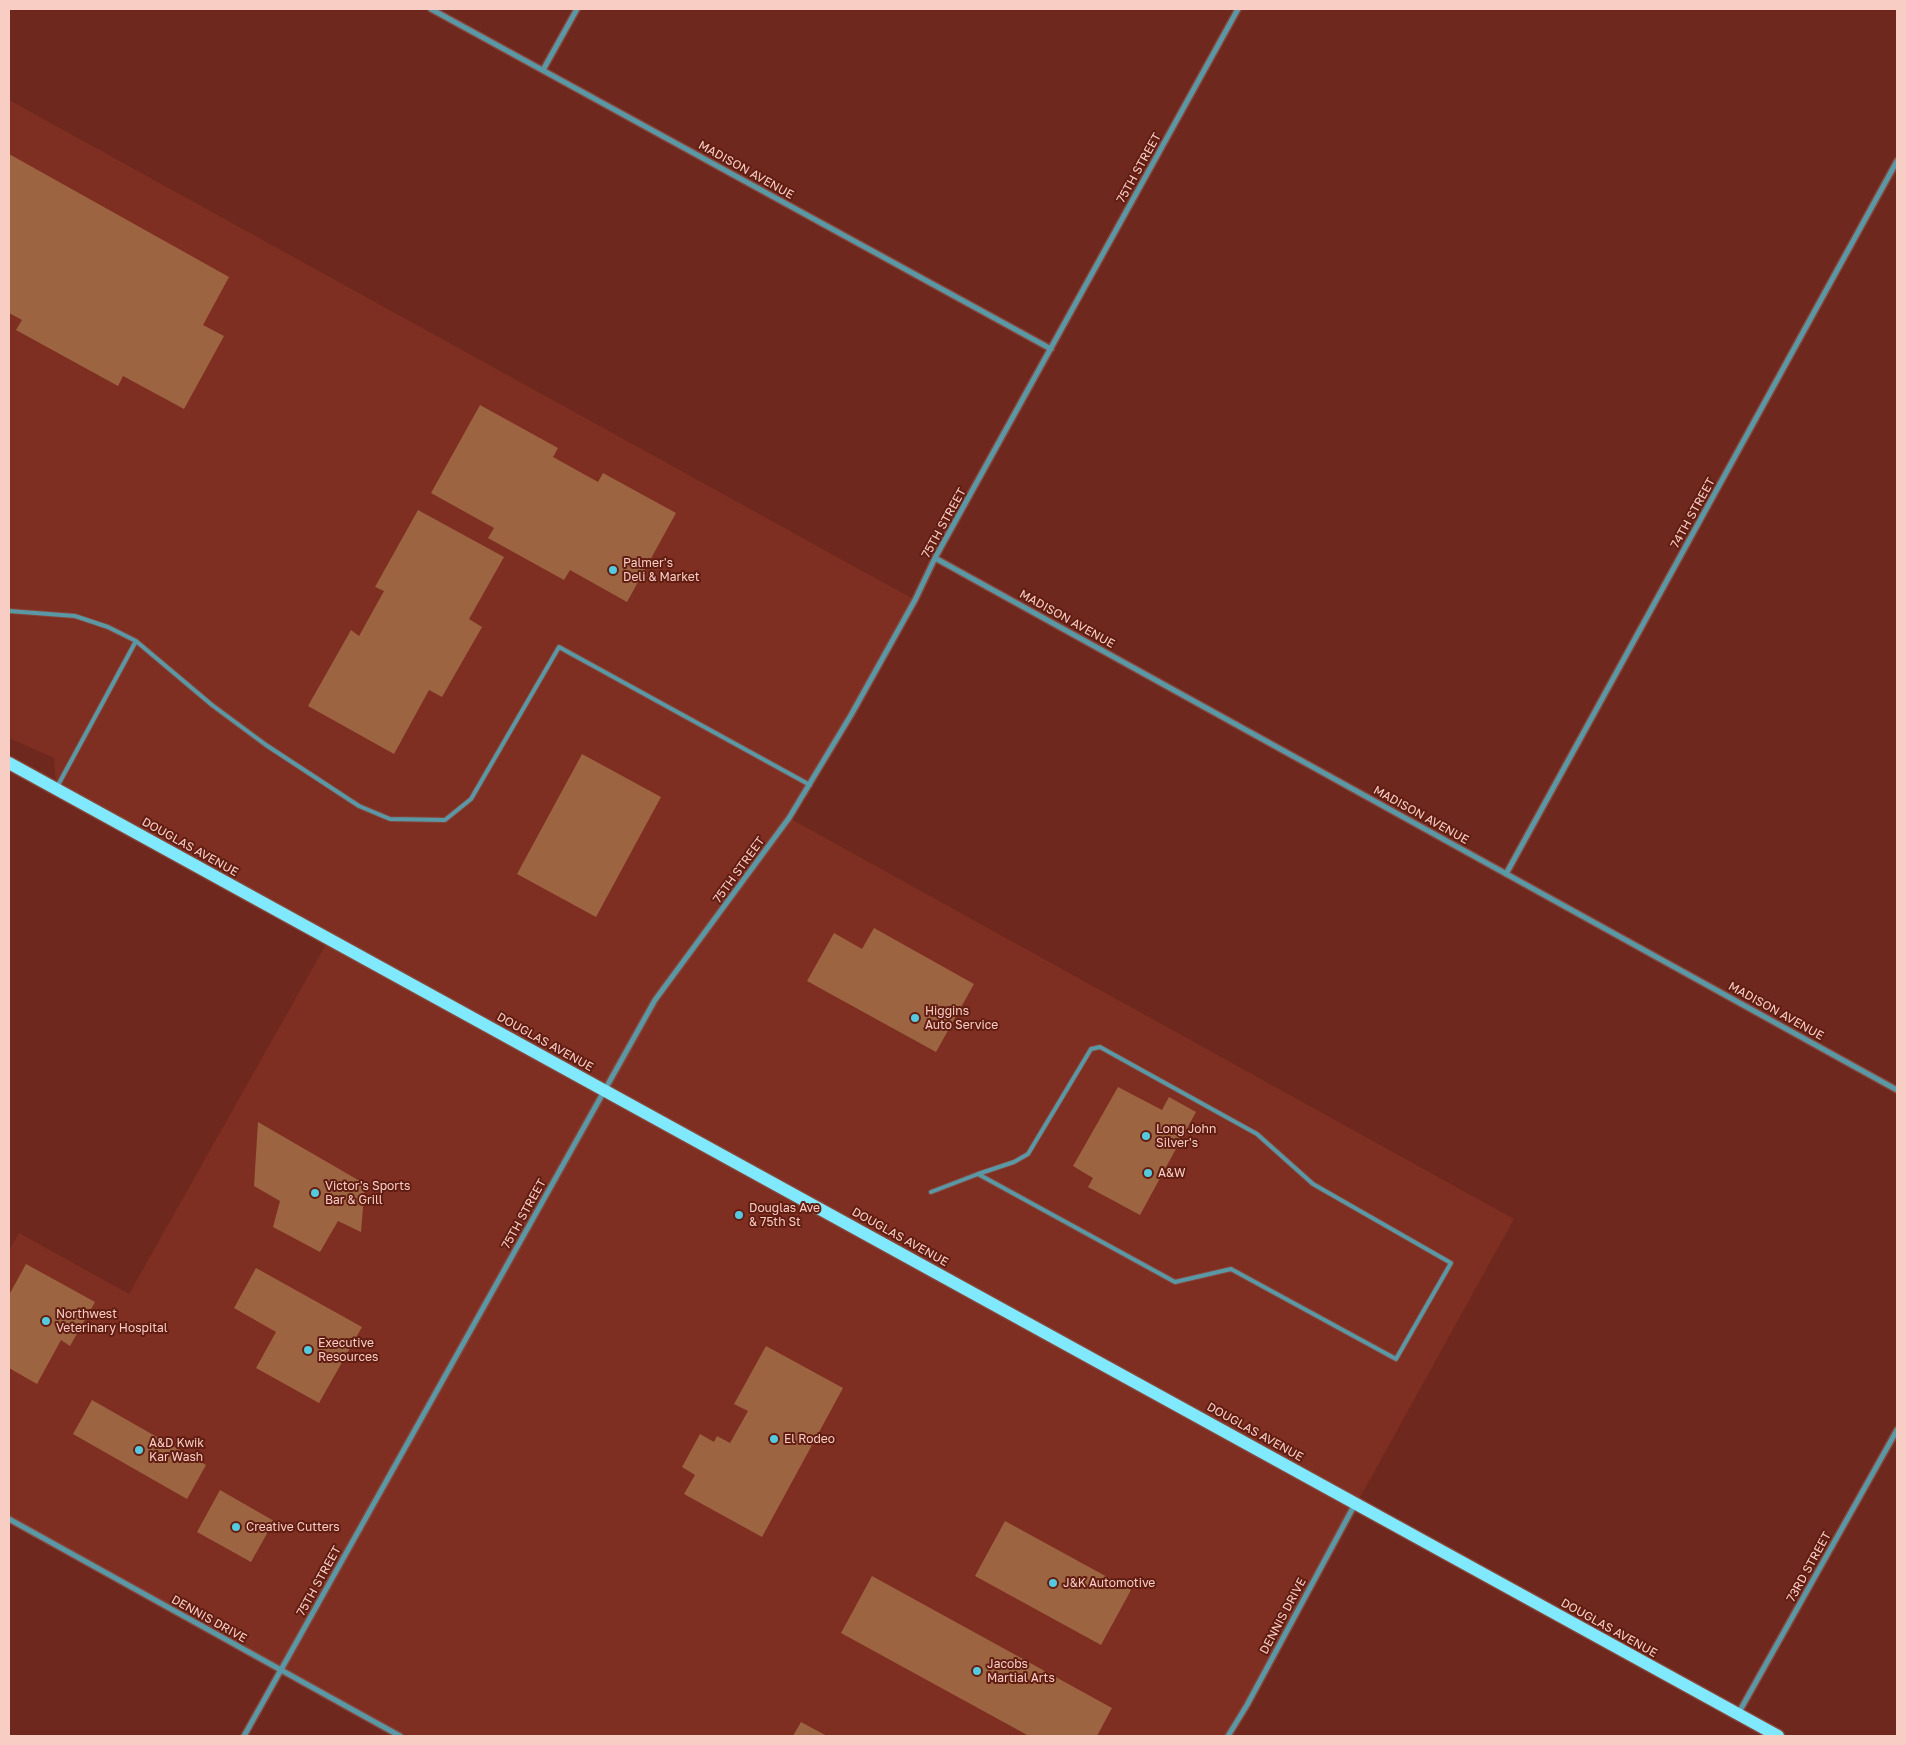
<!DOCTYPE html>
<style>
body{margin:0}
#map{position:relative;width:1906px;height:1745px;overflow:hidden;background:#6e281d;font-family:"Golos Text",sans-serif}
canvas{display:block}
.frame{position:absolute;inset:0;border:10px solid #f8cdc4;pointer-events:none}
</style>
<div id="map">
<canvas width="1906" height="1745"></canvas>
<div class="frame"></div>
</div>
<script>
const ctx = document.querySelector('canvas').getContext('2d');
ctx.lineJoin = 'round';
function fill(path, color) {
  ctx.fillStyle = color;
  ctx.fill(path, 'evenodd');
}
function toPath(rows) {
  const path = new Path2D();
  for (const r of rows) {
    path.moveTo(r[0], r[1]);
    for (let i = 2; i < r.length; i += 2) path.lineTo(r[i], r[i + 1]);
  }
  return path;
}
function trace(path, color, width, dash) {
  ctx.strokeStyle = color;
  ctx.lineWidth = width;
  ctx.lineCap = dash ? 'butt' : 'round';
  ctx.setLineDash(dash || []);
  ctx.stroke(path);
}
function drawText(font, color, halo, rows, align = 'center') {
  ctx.font = font + ' "Golos Text",sans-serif';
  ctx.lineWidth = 4;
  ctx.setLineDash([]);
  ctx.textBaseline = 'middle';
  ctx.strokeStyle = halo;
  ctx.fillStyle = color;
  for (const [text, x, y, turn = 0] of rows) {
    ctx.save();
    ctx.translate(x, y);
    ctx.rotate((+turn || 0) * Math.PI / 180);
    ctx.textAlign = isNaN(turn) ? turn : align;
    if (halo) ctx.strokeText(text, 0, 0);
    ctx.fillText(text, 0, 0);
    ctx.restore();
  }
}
fill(toPath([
 [9,100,915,600,789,818,1514,1219,1228,1736,400,1736,9,1519,9,1250,19,1233,129,1294,329,939,56,789,54,758,9,738]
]), '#7e2f22');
fill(toPath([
 [9,154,229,277,203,325,224,336,184,409,123,376,118,386,16,330,22,320,9,313],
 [480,405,558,448,553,457,598,482,603,473,676,513,627,602,570,570,564,580,488,538,494,528,431,493],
 [418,510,504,557,469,619,482,627,442,697,429,690,394,754,308,706,351,630,359,636,384,591,375,587],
 [582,754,661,797,596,917,517,874],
 [874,928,974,984,936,1052,807,981,834,933,862,949],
 [1118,1087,1162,1110,1169,1097,1196,1112,1140,1215,1088,1187,1093,1178,1073,1166],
 [258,1122,365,1184,361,1232,338,1221,320,1252,273,1227,280,1201,254,1186],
 [26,1264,95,1302,70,1346,61,1340,37,1384,9,1368,9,1295],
 [256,1268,362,1327,319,1403,256,1368,276,1332,234,1308],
 [766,1346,843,1388,762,1537,684,1494,695,1475,682,1467,700,1434,714,1442,717,1436,730,1443,748,1411,734,1404],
 [92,1400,206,1465,187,1499,73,1434],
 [220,1490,274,1521,251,1562,197,1532],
 [1005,1521,1131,1590,1101,1645,975,1576],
 [872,1576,1112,1708,1097,1736,1029,1736,841,1633],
 [801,1722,827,1736,793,1736]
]), '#9d6441');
const lane = toPath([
 [9,611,75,616,108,627,136,641,212,705,266,745,359,806,390,819,445,820,471,799,559,647,810,785],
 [57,787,136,641],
 [931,1192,978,1174,1014,1162,1028,1154,1091,1049,1100,1047,1257,1134,1313,1184,1451,1263,1396,1359,1231,1269,1175,1282,978,1174]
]);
const street = toPath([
 [431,9,1051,349],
 [543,70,577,9],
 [935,558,1897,1090],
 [1506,874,1897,161],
 [9,1519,400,1736],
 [1738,1714,1897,1430],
 [244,1736,655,1000,789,818,851,715,915,600,935,558,1238,9],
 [1228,1736,1247,1705,1355,1504]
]);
const primary = toPath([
 [9,763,1778,1736]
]);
trace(lane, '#87463b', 6);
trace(street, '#87463b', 8);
trace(primary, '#87463b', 15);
trace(lane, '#5a98a5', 4);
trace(street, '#5a98a5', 5);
trace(primary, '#80e9fd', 12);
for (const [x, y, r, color] of [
 [613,570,5,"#55cadf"],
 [915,1018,5,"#55cadf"],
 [1146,1136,5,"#55cadf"],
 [1148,1173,5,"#55cadf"],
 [315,1193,5,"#55cadf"],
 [739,1215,5,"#55cadf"],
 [46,1321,5,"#55cadf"],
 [308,1350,5,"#55cadf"],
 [774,1439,5,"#55cadf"],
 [139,1450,5,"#55cadf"],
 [236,1527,5,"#55cadf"],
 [1053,1583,5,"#55cadf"],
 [977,1671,5,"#55cadf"]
]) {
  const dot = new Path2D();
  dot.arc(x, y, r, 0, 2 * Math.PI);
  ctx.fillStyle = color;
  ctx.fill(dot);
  trace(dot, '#621d12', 2);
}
drawText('12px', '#f8cdc4', '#621d12', [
 ["75TH STREET",1139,168,-61],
 ["MADISON AVENUE",746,170,29],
 ["74TH STREET",1693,513,-61],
 ["75TH STREET",944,523,-61],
 ["MADISON AVENUE",1067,619,29],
 ["MADISON AVENUE",1421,815,29],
 ["DOUGLAS AVENUE",190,847,29],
 ["75TH STREET",739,870,-54],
 ["MADISON AVENUE",1776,1011,29],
 ["DOUGLAS AVENUE",545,1042,29],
 ["75TH STREET",524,1214,-61],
 ["DOUGLAS AVENUE",900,1237,29],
 ["DOUGLAS AVENUE",1255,1432,29],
 ["73RD STREET",1809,1567,-61],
 ["75TH STREET",319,1581,-61],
 ["DENNIS DRIVE",1283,1616,-62],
 ["DENNIS DRIVE",209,1619,29],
 ["DOUGLAS AVENUE",1609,1628,29]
]);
drawText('12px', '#f8cdc4', '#621d12', [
 ["Palmer's",623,563],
 ["Deli & Market",623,577],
 ["Higgins",925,1011],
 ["Auto Service",925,1025],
 ["Long John",1156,1129],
 ["Silver's",1156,1143],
 ["A&W",1158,1173],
 ["Victor's Sports",325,1186],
 ["Bar & Grill",325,1200],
 ["Douglas Ave",749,1208],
 ["& 75th St",749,1222],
 ["Northwest",56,1314],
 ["Veterinary Hospital",56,1328],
 ["Executive",318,1343],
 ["Resources",318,1357],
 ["El Rodeo",784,1439],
 ["A&D Kwik",149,1443],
 ["Kar Wash",149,1457],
 ["Creative Cutters",246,1527],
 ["J&K Automotive",1063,1583],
 ["Jacobs",987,1664],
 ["Martial Arts",987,1678]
], 'left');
</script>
